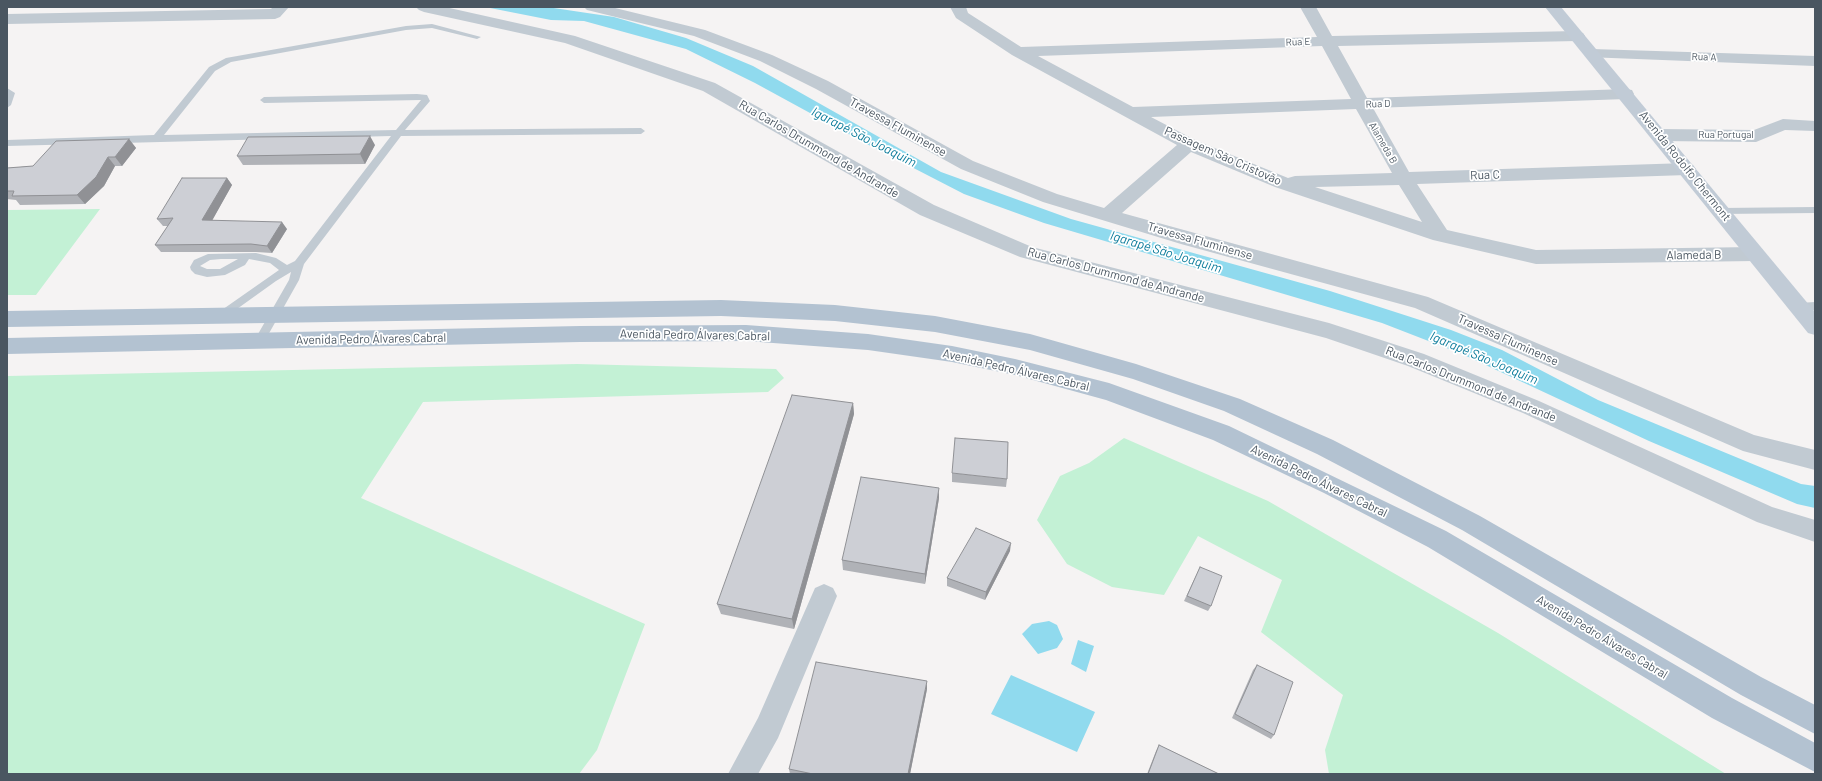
<!DOCTYPE html>
<meta charset="utf-8">
<style>
body{margin:0}
#map{position:relative;width:1822px;height:781px;overflow:hidden;background:#f5f3f3;font-family:Barlow,sans-serif}
canvas{display:block}
.frame{position:absolute;inset:0;border:8px solid #4a5661;pointer-events:none}
</style>
<div id="map">
<canvas width="1822" height="781"></canvas>
<div class="frame"></div>
</div>
<script>
const ctx = document.querySelector('canvas').getContext('2d');
ctx.lineJoin = 'round';
function fill(path, color) {
  ctx.fillStyle = color;
  ctx.fill(path, 'evenodd');
}
function toPath(rows) {
  const path = new Path2D();
  for (const r of rows) {
    path.moveTo(r[0], r[1]);
    for (let i = 2; i < r.length; i += 2) path.lineTo(r[i], r[i + 1]);
  }
  return path;
}
function trace(path, color, width, dash) {
  ctx.strokeStyle = color;
  ctx.lineWidth = width;
  ctx.lineCap = dash ? 'butt' : 'round';
  ctx.setLineDash(dash || []);
  ctx.stroke(path);
}
function drawText(font, color, halo, rows, align = 'center') {
  ctx.font = font + ' Barlow,sans-serif';
  ctx.lineWidth = 3.5;
  ctx.setLineDash([]);
  ctx.textBaseline = 'middle';
  ctx.strokeStyle = halo;
  ctx.fillStyle = color;
  for (const [text, x, y, turn = 0] of rows) {
    ctx.save();
    ctx.translate(x, y);
    ctx.rotate((+turn || 0) * Math.PI / 180);
    ctx.textAlign = isNaN(turn) ? turn : align;
    if (halo) ctx.strokeText(text, 0, 0);
    ctx.fillText(text, 0, 0);
    ctx.restore();
  }
}
fill(toPath([
 [100,209,36,295,7,295,7,210],
 [577,364,776,369,784,378,768,392,423,402,361,498,645,624,597,750,579,774,7,774,8,376],
 [1124,438,1268,501,1498,633,1726,774,1329,774,1325,750,1343,695,1261,632,1282,580,1198,536,1164,595,1112,587,1067,564,1037,520,1060,476,1089,463]
]), '#c3f1d5');
fill(toPath([
 [485,7,547,7,614,17,686,38,753,66,941,172,1071,219,1330,291,1451,330,1502,350,1598,400,1801,484,1815,486,1815,508,1797,504,1649,441,1462,354,1382,323,1044,223,964,194,865,143,755,83,686,49,584,21,551,20],
 [1049,621,1057,625,1063,639,1057,648,1038,654,1022,634,1032,624],
 [1078,640,1094,646,1086,672,1071,664],
 [1011,675,1095,712,1077,752,991,714]
]), '#90daee');
fill(toPath([
 [432,24,481,37,477,39,432,28,406,30,231,62,215,71,164,135,396,130,421,100,264,103,260,100,264,97,417,94,427,95,430,101,405,130,641,128,645,131,641,134,401,136,304,264,299,280,263,344,259,345,254,341,289,280,291,272,276,281,223,319,218,315,219,312,279,270,270,263,249,259,245,265,225,275,207,277,195,274,191,270,190,267,194,260,208,254,256,253,276,258,287,265,295,261,391,136,7,146,7,140,154,135,209,67,226,58,406,26,432,24],
 [221,259,238,259,220,269,207,269,200,266,210,260,221,259],
 [7,88,15,93,11,105,7,108,7,88],
 [1815,207,1815,213,1721,214,1716,211,1721,208,1815,207],
 [1815,302,1815,310,1799,311,1794,307,1799,303,1815,302]
]), '#c1cad2');
fill(toPath([
 [273,7,289,7,280,17,275,19,7,24,7,14,271,9,273,7],
 [416,7,445,7,575,36,715,83,934,205,1032,247,1329,323,1424,354,1539,401,1772,507,1815,520,1815,542,1757,522,1523,413,1408,366,1326,338,1020,257,920,215,703,91,565,43,424,12,419,10,416,7],
 [584,7,611,7,705,30,772,55,828,81,973,161,1057,194,1104,208,1177,145,1012,55,956,18,950,7,966,7,968,13,1021,47,1317,37,1300,7,1316,7,1332,36,1577,31,1583,33,1585,36,1583,39,1577,41,1338,46,1367,98,1626,89,1632,90,1634,94,1632,98,1626,99,1373,108,1409,172,1687,163,1693,165,1696,169,1693,173,1687,175,1417,184,1447,230,1536,250,1755,247,1762,249,1765,254,1762,259,1755,261,1536,264,1433,240,1275,187,1191,152,1122,213,1428,297,1754,435,1815,450,1815,470,1743,451,1415,308,1181,244,1043,202,961,169,816,89,760,61,694,36,587,10,584,7],
 [1322,46,1351,99,1133,107,1038,56,1322,46],
 [1356,109,1392,173,1295,176,1288,178,1195,140,1151,117,1356,109],
 [1399,185,1422,222,1315,187,1399,185],
 [1592,49,1815,56,1815,66,1586,57,1584,54,1586,51,1592,49],
 [1783,119,1815,121,1815,131,1785,130,1756,142,1659,141,1653,139,1650,135,1653,131,1659,129,1754,130,1783,119],
 [824,584,833,588,837,596,778,738,758,774,728,774,758,718,815,588,824,584]
]), '#c1cad2');
fill(toPath([
 [1545,7,1561,7,1815,312,1815,335,1808,333,1545,7]
]), '#c1cbd6');
fill(toPath([
 [721,300,835,305,935,316,1030,334,1136,364,1240,399,1333,440,1480,516,1761,677,1815,705,1815,734,1741,695,1462,530,1317,454,1224,411,1133,379,1030,350,935,332,835,321,721,316,7,327,7,311,721,300],
 [746,325,868,334,952,346,1015,359,1109,383,1229,426,1446,531,1732,698,1815,743,1815,772,1712,718,1428,547,1324,493,1213,440,1106,400,1015,375,952,362,868,350,746,341,580,342,7,354,7,338,580,326,746,325]
]), '#b3c2d1');
fill(toPath([
 [129,139,136,148,122,166,115,166,104,186,85,204,20,205,16,200,7,199,7,168,33,166],
 [375,145,365,164,243,165,237,156],
 [227,178,232,185,212,220,287,229,272,253,256,252,161,252,155,245,168,226,163,226,157,219],
 [853,403,854,414,794,629,721,614,717,604],
 [952,473,1007,479,1006,487,952,482],
 [939,498,925,584,843,570,842,560],
 [1010,551,985,600,947,586,947,578],
 [1200,567,1211,606,1208,611,1184,601],
 [1257,665,1274,735,1271,739,1232,718,1253,670],
 [927,689,910,774,790,774,789,769],
 [1159,745,1219,774,1147,774,1156,751]
]), '#b0b2b7');
fill(toPath([
 [370,136,375,145,365,164,360,154],
 [129,139,136,148,122,166,115,157],
 [108,157,115,166,104,186,85,204,77,195],
 [227,178,232,185,208,228,202,220],
 [282,222,287,229,272,253,267,246],
 [853,403,854,414,794,629,792,619],
 [939,488,939,498,925,584,925,574],
 [1011,543,1010,551,985,600,986,592],
 [927,681,927,689,910,774,908,774]
]), '#909195');
const building = toPath([
 [370,136,360,154,237,156,248,137,370,136],
 [129,139,115,157,108,157,96,177,77,195,12,196,14,191,7,191,7,168,33,166,56,141,129,139],
 [182,178,227,178,202,220,282,222,267,246,251,244,155,245,173,218,157,219,182,178],
 [792,395,853,403,792,619,717,604,792,395],
 [955,438,1008,442,1007,479,952,473,955,438],
 [861,477,939,488,925,574,842,560,861,477],
 [976,528,1011,543,986,592,947,578,976,528],
 [1200,567,1222,576,1211,606,1187,596,1200,567],
 [816,662,927,681,908,774,813,774,789,769,816,662],
 [1257,665,1293,682,1274,735,1235,714,1257,665],
 [1159,745,1219,774,1148,774,1159,745]
]);
fill(building, '#cdcfd5');
trace(building, '#909195', 1);
drawText('10px', '#4a5661', '#fff', [
 ["Rua E",1298,42,-2],
 ["Rua A",1704,57,2],
 ["Rua D",1378,104,-2],
 ["Rua Portugal",1726,135],
 ["Alameda B",1383,143,60]
]);
drawText('12px', '#4a5661', '#fff', [
 ["Travessa Fluminense",898,127,29],
 ["Rua Carlos Drummond de Andrande",819,149,30],
 ["Passagem São Cristovão",1223,156,24],
 ["Avenida Rodolfo Chermont",1685,166,51],
 ["Rua C",1485,175,-2],
 ["Travessa Fluminense",1200,241,16],
 ["Alameda B",1694,255,-1],
 ["Rua Carlos Drummond de Andrande",1116,275,15],
 ["Avenida Pedro Álvares Cabral",695,335,1],
 ["Avenida Pedro Álvares Cabral",371,339,-1],
 ["Travessa Fluminense",1508,340,24],
 ["Avenida Pedro Álvares Cabral",1016,370,13],
 ["Rua Carlos Drummond de Andrande",1471,384,22],
 ["Avenida Pedro Álvares Cabral",1319,481,26],
 ["Avenida Pedro Álvares Cabral",1602,637,31]
]);
drawText('italic 13px', '#0c7c9b', '#fff', [
 ["Igarapé São Joaquim",864,137,27],
 ["Igarapé São Joaquim",1166,252,17],
 ["Igarapé São Joaquim",1484,358,23]
]);
</script>
